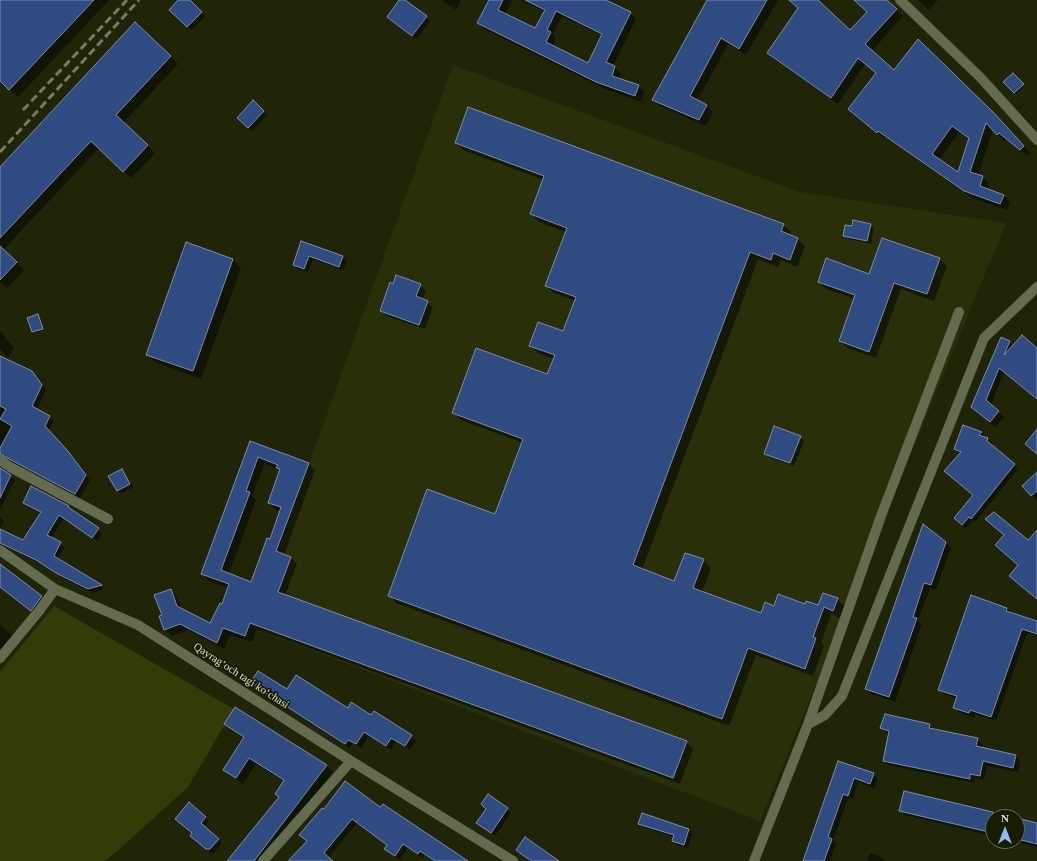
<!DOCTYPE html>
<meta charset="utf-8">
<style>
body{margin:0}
#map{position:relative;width:1037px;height:861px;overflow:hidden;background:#202507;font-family:"Times New Roman",serif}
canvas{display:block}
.north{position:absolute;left:985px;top:809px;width:40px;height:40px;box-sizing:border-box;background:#171c01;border:1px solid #676c54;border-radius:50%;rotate:0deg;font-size:11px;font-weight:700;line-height:16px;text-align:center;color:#dee3d1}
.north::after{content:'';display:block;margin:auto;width:14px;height:18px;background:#91b8fd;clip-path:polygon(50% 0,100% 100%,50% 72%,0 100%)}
</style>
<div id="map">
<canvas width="1037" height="861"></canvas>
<div class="north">N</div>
</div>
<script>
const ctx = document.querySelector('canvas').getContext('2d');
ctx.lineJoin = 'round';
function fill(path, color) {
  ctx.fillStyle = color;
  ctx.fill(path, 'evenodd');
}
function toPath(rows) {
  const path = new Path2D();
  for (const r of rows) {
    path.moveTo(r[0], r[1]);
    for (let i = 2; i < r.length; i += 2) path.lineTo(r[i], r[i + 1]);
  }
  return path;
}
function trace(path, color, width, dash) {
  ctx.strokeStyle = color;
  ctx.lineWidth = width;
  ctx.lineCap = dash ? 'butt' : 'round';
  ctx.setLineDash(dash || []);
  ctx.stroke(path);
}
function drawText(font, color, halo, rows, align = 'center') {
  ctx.font = font + ' "Times New Roman",serif';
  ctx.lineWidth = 3.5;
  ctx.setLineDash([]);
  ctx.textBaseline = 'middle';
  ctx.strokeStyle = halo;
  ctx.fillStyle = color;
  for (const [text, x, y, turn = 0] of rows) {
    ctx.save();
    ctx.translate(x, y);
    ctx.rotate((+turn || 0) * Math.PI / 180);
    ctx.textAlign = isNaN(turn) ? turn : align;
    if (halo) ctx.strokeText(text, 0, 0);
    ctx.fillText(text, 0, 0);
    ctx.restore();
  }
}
fill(toPath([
 [453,65,800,192,1006,223,760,821,250,627]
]), '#292f08');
fill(toPath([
 [54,606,234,709,188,787,113,855,103,861,0,861,0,672]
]), '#343b07');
fill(toPath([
 [0,0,109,0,18,97,0,81],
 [174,0,188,0,205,16,192,30,170,10,177,3],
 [400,0,430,21,417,39,388,17],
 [442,0,461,0,456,10],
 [490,0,512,0,505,14,535,30,545,12,520,0,593,0,630,13,636,19,613,66,621,73,618,79,638,86,644,92,641,102,603,88,484,29,478,23],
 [562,16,603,36,588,64,553,46,556,39,553,35],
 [708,0,778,0,746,55,728,44,697,101,706,106,713,112,706,126,660,106,653,99],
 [789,0,817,0,850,31,868,12,855,0,886,0,897,10,903,16,872,51,894,71,1001,121,1030,153,1027,156,1006,139,1004,141,993,129,978,176,983,177,989,184,987,190,1003,195,1010,202,1007,210,972,198,886,137,884,138,849,109,877,74,865,64,838,104,775,60,768,53,799,9],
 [959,132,970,139,959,173,939,160],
 [918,0,938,0,929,10],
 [170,56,178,64,123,123,155,153,131,178,99,148,3,250,24,270,7,288,0,282,0,168],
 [1013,74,1024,86,1016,94,1005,82],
 [253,102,267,115,252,131,238,118],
 [456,143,784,225,791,232,790,236,797,238,805,246,797,267,781,260,778,267,758,259,642,570,675,582,703,560,711,568,702,592,761,614,774,607,819,606,837,599,845,606,840,618,831,614,821,643,824,646,813,676,756,655,729,726,396,603,389,595,496,516,523,443,461,420,453,412,548,376,554,359,538,353,530,345,564,333,576,301,554,293,546,286,566,232,539,222,531,214,544,180,463,150],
 [870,225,874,228,871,244,848,239,844,235,853,228],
 [302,242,343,257,347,261,343,270,313,259,308,272,298,269,294,265],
 [187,243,233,260,241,268,201,379,155,362,147,354],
 [940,259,947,266,934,301,901,289,876,358,847,348,840,341,855,299,826,289,819,282,870,275],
 [393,285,420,285,426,291,422,300,433,307,425,329,386,316,381,310],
 [39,317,44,330,34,333,33,332],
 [0,331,14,348,8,358,0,349],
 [1009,342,1013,346,1037,349,1037,399,1004,372,991,405,1004,417,995,427,972,407],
 [0,364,36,377,46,390,37,409,54,421,48,431,72,456,90,480,80,498,9,458,0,456],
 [982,432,985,436,984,437,992,443,991,445,1018,469,975,522,973,520,966,528,959,522,974,495,960,454,955,449],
 [800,437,804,441,794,466,769,457,765,453],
 [251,442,309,464,315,470,284,555,290,557,297,564,285,596,686,742,693,749,680,784,257,629,252,642,230,635,224,649,188,630,172,636,165,629,163,615,171,590,177,597,182,610,211,624,222,606,229,588,209,581,203,574],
 [265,463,280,471,269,502,275,509,281,511,252,583,229,574,256,500,252,496],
 [0,469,15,480,0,510],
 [122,470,133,487,121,494,117,490],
 [1037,473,1037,498,1036,499,1023,486],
 [24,503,68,506,102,533,97,541,63,519,51,539,64,547,58,560,104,589,93,593,61,577,41,564,0,544,0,530,23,542,41,513,28,507],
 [0,517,4,521,0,529],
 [945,542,951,548,936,590,930,588,918,621,922,624,895,702,872,694,867,688],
 [0,567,45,601,35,614,0,587],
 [1007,608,1012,614,1037,623,1037,636,1027,633,996,721,975,714,974,718,959,712,954,707,957,699,944,694,939,689],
 [0,625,16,639,0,657],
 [252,683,288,691,371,716,374,712,416,741,410,750,396,741,391,750,369,736,361,748,353,743,350,748],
 [236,708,327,766,333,772,265,861,228,861,280,798,285,782,256,764,243,784,224,770,244,738,226,724],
 [929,725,934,730,977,739,982,744,981,749,1016,756,1020,760,1018,772,987,766,984,780,975,778,974,783,888,765,884,760,889,734,881,728],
 [838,762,873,774,878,779,874,788,858,782,853,799,848,798,833,841,836,844,830,861,804,861],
 [905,792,1008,817,993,817,993,836,905,815,900,810],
 [488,796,511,813,495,836,478,823,487,809],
 [380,809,465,861,434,861,425,855,423,858,408,848,400,860,385,849,388,846,357,823,328,858,331,861,289,861,308,842,301,835],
 [205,817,209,821,204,827,222,843,214,853,211,853,191,836],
 [1017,819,1037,830,1037,847,1012,841,1017,841],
 [640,823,689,830,692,834,688,848,677,845,673,841,674,837,643,827],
 [870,853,881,857,885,861,867,861]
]), '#0007');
const building = toPath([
 [0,0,94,0,9,90,0,81,0,0],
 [178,0,190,0,202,12,187,27,169,10,178,0],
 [399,0,405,0,427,16,412,36,387,17,399,0],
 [489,0,503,0,498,10,535,28,545,10,525,0,606,0,631,12,606,62,615,66,612,76,639,85,635,96,596,82,477,23,489,0],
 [556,11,602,34,588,63,546,42,551,32,547,30,556,11],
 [707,0,767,0,739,49,721,38,690,96,707,105,699,120,652,100,707,0],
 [789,0,818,0,850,30,867,12,854,0,887,0,897,9,865,44,894,70,918,39,994,113,1024,146,1020,150,999,133,997,135,986,123,970,172,983,176,980,186,1004,195,1000,204,964,191,878,131,877,133,848,109,876,73,858,58,831,98,767,53,798,8,789,0],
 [952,126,969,138,958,172,932,154,952,126],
 [135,22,171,56,116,115,148,145,123,172,91,141,0,238,0,167,135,22],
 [1013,73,1024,84,1014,93,1003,82,1013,73],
 [253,100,264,111,248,128,237,118,253,100],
 [468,107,784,224,781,231,798,238,790,260,773,253,771,260,750,252,633,565,674,581,685,553,704,559,693,588,761,613,765,602,774,606,778,594,805,604,806,601,818,605,823,593,838,598,833,611,824,607,813,637,816,638,805,669,748,648,722,719,388,596,427,489,495,514,523,439,452,413,476,348,547,374,555,355,529,346,538,322,563,331,576,297,545,286,567,228,530,214,544,176,455,143,468,107],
 [853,220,871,224,867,241,843,236,845,225,852,226,853,220],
 [882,238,940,258,927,294,894,283,869,352,839,341,855,295,818,282,826,258,869,274,882,238],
 [301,241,343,256,339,267,309,256,304,269,293,265,301,241],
 [186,242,233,259,193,371,146,355,186,242],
 [0,246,17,262,0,280,0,246],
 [396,275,421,284,416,296,428,301,419,325,380,311,390,282,393,284,396,275],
 [38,314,43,329,32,332,27,318,38,314],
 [1022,335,1037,348,1037,399,999,368,986,400,999,411,990,422,971,407,1001,337,1010,341,1004,355,1022,335],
 [0,356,32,371,42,385,32,406,50,416,45,426,67,450,86,475,75,494,0,454,0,448,12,426,0,419,6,409,0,406,0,356],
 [963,425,982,432,979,435,988,438,987,441,1015,464,971,519,969,517,962,525,954,518,973,495,944,471,961,452,954,449,963,425],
 [774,426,801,436,790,463,764,454,774,426],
 [1037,429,1037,454,1025,444,1037,429],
 [250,441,309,463,276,551,291,557,278,592,687,741,673,778,250,623,245,636,223,628,217,643,180,624,164,630,159,616,162,615,154,595,171,589,177,606,210,623,220,603,222,604,229,584,201,574,250,441],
 [258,457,278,465,276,468,280,469,268,503,281,507,270,539,267,538,251,582,221,570,250,492,246,491,258,457],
 [0,468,11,475,0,498,0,468],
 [122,469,130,484,117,491,108,476,122,469],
 [1037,472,1037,491,1031,496,1022,486,1037,472],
 [31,486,69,506,68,507,99,528,92,538,59,515,47,535,61,542,54,556,102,585,88,589,56,573,36,560,0,543,0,529,23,540,41,512,23,503,31,486],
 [994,512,1028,540,1037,530,1037,599,1009,576,1018,565,995,545,1004,535,985,519,994,512],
 [923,524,946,542,931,585,924,583,913,617,917,618,889,697,865,689,923,524],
 [0,564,42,596,31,611,0,587,0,564],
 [971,595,1007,608,1006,611,1037,621,1037,634,1022,629,991,717,970,710,969,713,953,708,957,696,938,690,971,595],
 [258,671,287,689,296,675,348,708,351,702,371,715,374,711,412,735,405,746,391,738,386,746,364,732,356,744,348,740,345,744,250,683,258,671],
 [235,707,327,765,254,861,227,861,279,797,275,794,284,780,249,758,236,778,223,770,244,737,224,724,235,707],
 [885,714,930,724,929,728,978,738,976,746,1016,755,1013,768,983,761,980,776,970,774,970,779,883,761,889,731,880,728,885,714],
 [838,761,874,773,870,784,854,778,848,796,843,794,828,837,832,839,824,861,803,861,838,761],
 [345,781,380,807,383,804,468,861,435,861,420,851,418,854,403,844,395,856,384,849,387,845,352,819,324,853,333,861,288,861,307,841,299,835,322,808,324,809,345,781],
 [904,791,993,812,993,833,899,811,904,791],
 [488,794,508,808,491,833,476,823,486,809,481,804,488,794],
 [189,802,206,817,201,823,219,839,210,849,206,849,190,836,192,833,175,819,189,802],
 [642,813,689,829,684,845,672,841,674,835,638,824,642,813],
 [1017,818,1037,823,1037,844,1017,839,1017,818],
 [525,837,559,861,532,861,524,856,516,850,525,837]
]);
fill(building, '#2f4b81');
trace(building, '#7d8dab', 1);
trace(toPath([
 [900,0,980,77,1037,140],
 [0,460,10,467,108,519],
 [0,550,55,589,138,625,351,761,263,861],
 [0,658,39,611,55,589],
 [808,724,825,715,842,696,984,338,1037,287],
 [351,761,513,861],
 [754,861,808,724,881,516,959,312]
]), '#656b4f', 10);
trace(toPath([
 [23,110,127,0],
 [0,152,139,0]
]), '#767b62', 3, [8, 4]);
drawText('11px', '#dee3d1', '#171c01', [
 ["Qayragʻoch tagi koʻchasi",241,676,33]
]);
</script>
